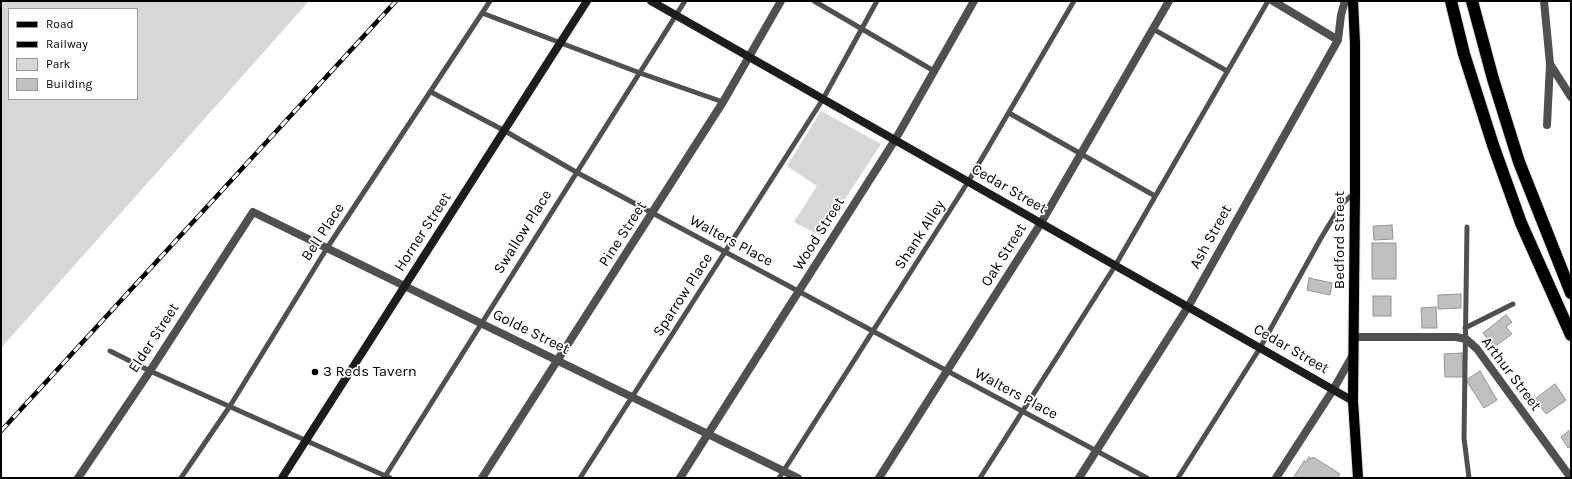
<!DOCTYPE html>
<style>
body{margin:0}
#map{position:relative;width:1572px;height:479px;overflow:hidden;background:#fff;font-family:Karla,sans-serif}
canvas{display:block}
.frame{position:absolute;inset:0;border:2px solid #000;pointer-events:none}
.legend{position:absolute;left:8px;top:8px;width:130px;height:92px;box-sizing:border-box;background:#fff;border:1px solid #999;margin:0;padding:5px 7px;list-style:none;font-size:12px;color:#000}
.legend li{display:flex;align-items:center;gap:8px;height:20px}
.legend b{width:20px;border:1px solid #999}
</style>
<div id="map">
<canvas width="1572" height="479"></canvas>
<div class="frame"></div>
<ul class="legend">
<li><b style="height:5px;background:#000"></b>Road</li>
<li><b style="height:5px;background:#000"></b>Railway</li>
<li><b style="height:11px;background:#d7d7d7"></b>Park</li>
<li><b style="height:11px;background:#c0c0c0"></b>Building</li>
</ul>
</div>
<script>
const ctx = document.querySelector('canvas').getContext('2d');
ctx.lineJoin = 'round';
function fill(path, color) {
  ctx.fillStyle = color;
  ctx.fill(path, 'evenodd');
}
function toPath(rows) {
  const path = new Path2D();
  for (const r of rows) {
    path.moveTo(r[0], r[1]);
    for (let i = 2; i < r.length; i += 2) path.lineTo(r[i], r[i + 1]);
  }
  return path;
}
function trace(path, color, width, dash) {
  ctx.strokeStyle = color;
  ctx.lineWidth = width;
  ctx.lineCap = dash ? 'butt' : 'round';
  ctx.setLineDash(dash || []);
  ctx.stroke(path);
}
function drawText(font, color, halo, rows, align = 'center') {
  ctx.font = font + ' Karla,sans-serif';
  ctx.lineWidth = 3.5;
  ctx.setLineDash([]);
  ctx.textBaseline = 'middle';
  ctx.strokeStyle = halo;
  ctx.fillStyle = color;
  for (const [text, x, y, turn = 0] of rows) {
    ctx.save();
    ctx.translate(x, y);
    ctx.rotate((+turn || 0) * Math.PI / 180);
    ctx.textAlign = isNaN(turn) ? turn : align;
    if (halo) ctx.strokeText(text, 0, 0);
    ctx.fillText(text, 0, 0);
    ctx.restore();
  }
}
fill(toPath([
 [1,1,309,1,1,348],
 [9,9,137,9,137,99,9,99],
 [821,111,881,144,821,236,794,222,817,186,787,166]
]), '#d7d7d7');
const building = toPath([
 [1392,225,1393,239,1374,240,1373,226,1392,225],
 [1372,243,1396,243,1396,279,1372,279,1372,243],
 [1309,278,1332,283,1330,295,1307,290,1309,278],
 [1461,294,1461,308,1438,309,1438,295,1461,294],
 [1373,296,1391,296,1391,316,1373,316,1373,296],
 [1436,307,1437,328,1422,328,1421,308,1436,307],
 [1506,315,1512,322,1506,327,1512,334,1494,347,1483,333,1506,315],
 [1462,353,1463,377,1445,377,1444,354,1462,353],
 [1480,371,1497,400,1484,408,1466,380,1480,371],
 [1555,384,1566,400,1546,414,1535,399,1555,384],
 [1571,429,1571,446,1568,448,1561,437,1571,429],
 [1309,457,1312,459,1313,457,1340,474,1338,476,1341,478,1293,478,1304,461,1306,462,1309,457]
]);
fill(building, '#c0c0c0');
trace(building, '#949494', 1);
const primary = toPath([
 [1353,1,1355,43,1355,191,1353,401,1358,478]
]);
const highway = toPath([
 [1451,1,1464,54,1493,145,1521,223,1571,335],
 [1472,1,1493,79,1519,162,1571,293]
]);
trace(primary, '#dbdbdb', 12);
trace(highway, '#dbdbdb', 14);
trace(toPath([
 [814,1,934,71],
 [482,13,640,73,723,102],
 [1153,29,1227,71],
 [431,92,505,131,576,172,1147,478],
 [1009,113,1155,196],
 [1467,227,1464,438,1469,478],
 [1465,328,1513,304],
 [110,351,150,371,390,478],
 [181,478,230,406,327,248,490,1],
 [384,478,685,1],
 [580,478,823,99,877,1],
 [779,478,968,182,1074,1],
 [980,478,1115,266,1268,1],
 [1178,478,1260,348,1321,238,1341,205,1354,193]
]), '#505050', 5);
trace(toPath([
 [1273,1,1338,40],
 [1544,1,1550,64,1547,125],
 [1550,64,1571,97],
 [1355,337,1456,337,1466,339,1477,349,1571,478],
 [78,478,150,371,253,212,798,478],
 [482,478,723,102,781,1],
 [680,478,895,140,974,1],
 [879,478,1041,223,1169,1],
 [1079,478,1188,307,1338,40,1341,15,1344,4,1348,1],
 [1276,478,1333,390,1354,353]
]), '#505050', 8);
trace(toPath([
 [651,1,1353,401],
 [282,478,587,1]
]), '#1d1d1d', 8);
trace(primary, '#000', 10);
trace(highway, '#000', 12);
const rail = toPath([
 [1,431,396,1]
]);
trace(rail, '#000', 4.5);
trace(rail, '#fff', 3, [9]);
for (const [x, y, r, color] of [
 [315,372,4,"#000"]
]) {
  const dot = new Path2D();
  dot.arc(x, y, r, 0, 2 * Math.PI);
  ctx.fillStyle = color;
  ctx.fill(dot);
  trace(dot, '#fff', 1.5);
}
drawText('15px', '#000', '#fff', [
 ["Cedar Street",1009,189,30],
 ["Bell Place",323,232,-57],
 ["Horner Street",423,232,-57],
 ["Swallow Place",523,232,-58],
 ["Pine Street",623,234,-57],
 ["Wood Street",819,234,-58],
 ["Shank Alley",920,235,-57],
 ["Ash Street",1211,237,-61],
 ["Bedford Street",1340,240,-90],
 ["Walters Place",731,241,28],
 ["Oak Street",1004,255,-58],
 ["Sparrow Place",683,295,-57],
 ["Golde Street",531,332,26],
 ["Elder Street",154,338,-57],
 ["Cedar Street",1291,349,30],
 ["Arthur Street",1511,374,53],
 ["Walters Place",1016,394,28]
]);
drawText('15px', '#000', '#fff', [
 ["3 Reds Tavern",323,372]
], 'left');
</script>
